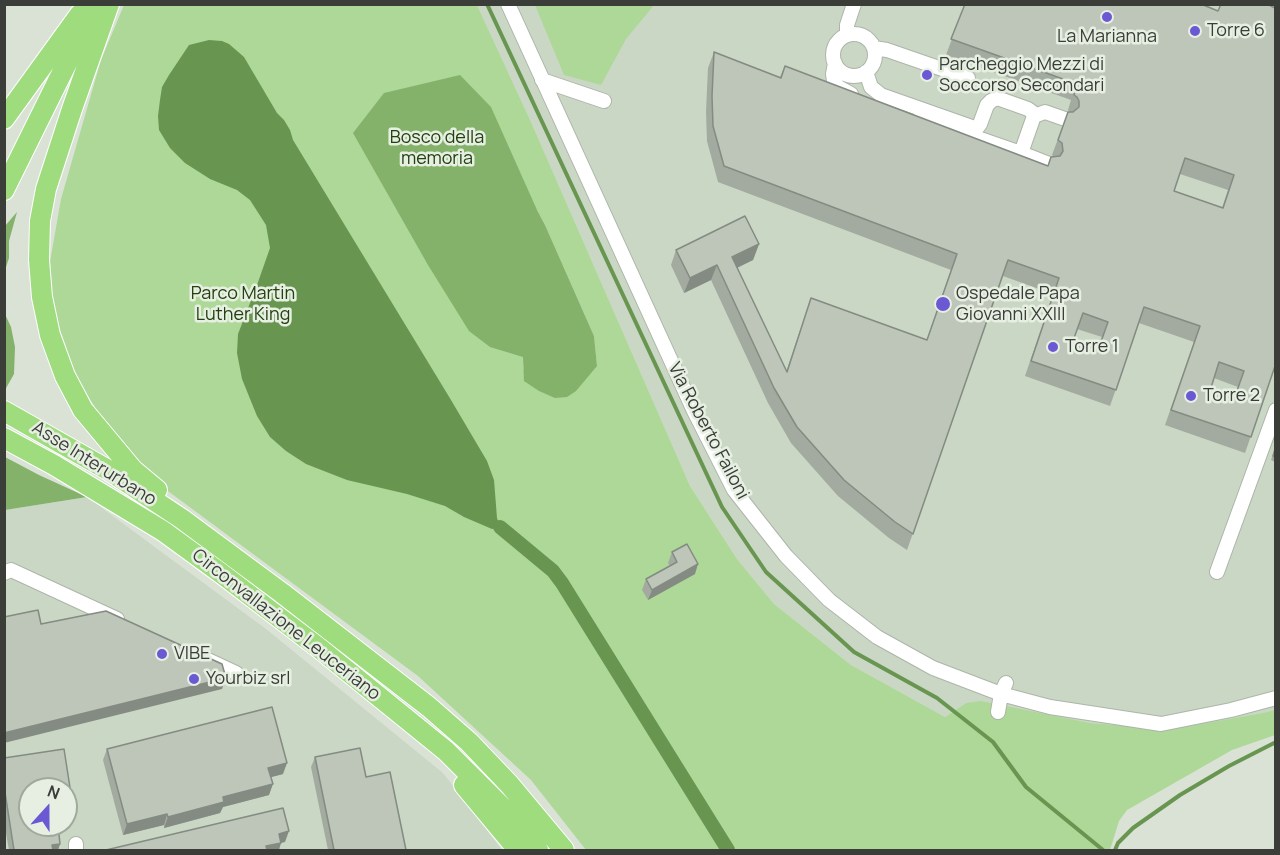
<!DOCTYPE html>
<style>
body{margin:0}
#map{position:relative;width:1280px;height:855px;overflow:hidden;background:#d9e2d5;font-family:Manrope,sans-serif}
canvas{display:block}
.frame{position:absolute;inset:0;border:6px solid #3a3d38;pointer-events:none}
.north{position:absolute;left:18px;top:777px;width:60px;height:60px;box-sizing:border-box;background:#e6efe2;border:2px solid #a1a89e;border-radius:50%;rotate:21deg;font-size:16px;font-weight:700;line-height:24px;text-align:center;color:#3a3d38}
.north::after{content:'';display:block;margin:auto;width:21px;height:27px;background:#6b59d3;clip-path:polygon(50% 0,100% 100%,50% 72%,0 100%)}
</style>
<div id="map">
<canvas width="1280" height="855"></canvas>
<div class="frame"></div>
<div class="north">N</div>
</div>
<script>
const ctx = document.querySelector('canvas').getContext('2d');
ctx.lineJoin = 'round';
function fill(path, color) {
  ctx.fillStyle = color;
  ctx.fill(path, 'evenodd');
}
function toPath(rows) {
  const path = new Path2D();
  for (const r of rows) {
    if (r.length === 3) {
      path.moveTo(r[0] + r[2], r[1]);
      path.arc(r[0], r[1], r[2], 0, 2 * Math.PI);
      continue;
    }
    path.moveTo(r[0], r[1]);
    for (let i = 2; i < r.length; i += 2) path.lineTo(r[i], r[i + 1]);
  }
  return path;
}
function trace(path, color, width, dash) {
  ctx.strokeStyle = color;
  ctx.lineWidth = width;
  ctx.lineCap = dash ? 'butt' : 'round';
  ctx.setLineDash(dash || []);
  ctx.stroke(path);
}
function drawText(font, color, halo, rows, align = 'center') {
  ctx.font = font + ' Manrope,sans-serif';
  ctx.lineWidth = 5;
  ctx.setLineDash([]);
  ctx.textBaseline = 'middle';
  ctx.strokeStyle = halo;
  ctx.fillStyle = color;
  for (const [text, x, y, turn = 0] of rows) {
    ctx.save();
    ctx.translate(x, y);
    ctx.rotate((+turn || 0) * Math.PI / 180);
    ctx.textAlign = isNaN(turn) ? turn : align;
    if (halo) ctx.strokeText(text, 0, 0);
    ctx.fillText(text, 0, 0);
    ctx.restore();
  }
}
fill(toPath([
 [477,5,1275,5,1275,710,1263,713,1171,729,1090,723,966,703,945,717,851,665,774,604,737,559,690,486,531,122],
 [87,497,266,629,443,773,502,850,5,850,5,510],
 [30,789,66,789,66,825,30,825]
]), '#cad7c4');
fill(toPath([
 [124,5,477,5,531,122,690,486,737,559,774,604,851,665,945,717,966,703,981,701,1090,723,1171,729,1263,713,1275,710,1275,735,1232,750,1127,810,1119,821,1110,850,586,850,531,780,418,676,149,477,111,432,78,381,52,307,50,262,61,199,101,60],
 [537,210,545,225,594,336,597,366,523,369],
 [535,5,654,5,626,39,601,85,564,75]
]), '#add898');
fill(toPath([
 [460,75,491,107,537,210,545,225,594,336,597,366,576,391,567,397,555,398,539,391,524,381,523,357,490,347,469,331,428,265,353,133,384,93],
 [17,212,9,241,9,258,5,270,5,226],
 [5,314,11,327,15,347,14,374,5,390],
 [5,457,39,475,87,497,5,510]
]), '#84b26b');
fill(toPath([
 [209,40,222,41,229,44,244,57,277,113,284,120,290,130,293,140,451,400,487,461,494,480,497,518,500,527,492,529,464,517,445,506,407,494,347,480,306,464,286,451,270,437,257,416,242,379,237,353,238,334,257,285,270,248,266,225,250,200,237,190,210,179,185,163,170,148,159,130,158,116,160,100,162,87,169,75,189,45]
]), '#689550');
trace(toPath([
 [487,4,722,507,766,572,854,652,937,698,993,742,1026,787,1103,850],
 [1115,850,1118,843,1133,828,1180,795,1229,766,1276,742]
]), '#689550', 4);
trace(toPath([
 [500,527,553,571,562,583,728,850]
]), '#689550', 14);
const minor = toPath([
 [508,4,694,411,734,490,786,556,829,600,877,637,933,668,1001,694,1050,707,1161,724,1231,710,1276,698],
 [854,55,21],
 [847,35,847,25,854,4],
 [874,48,887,50,968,78],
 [835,63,833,74,834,81,838,87,851,94],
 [866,72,871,87,881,95,972,127,977,128,980,124,987,105,991,101,997,98,1028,109,1032,112,1034,116,1021,153,920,118],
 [542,80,604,101],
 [1034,116,1045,112,1065,119],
 [1021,153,1049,164],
 [1217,572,1276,410],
 [4,573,11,570,117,619],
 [208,660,236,673],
 [998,712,1001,694,1006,683],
 [76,850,76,844]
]);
const highway = toPath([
 [109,4,72,109,46,189,40,221,39,260,42,297,50,335,65,376,83,410,133,470,157,490],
 [4,119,80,14],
 [4,190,96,4],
 [4,411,108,470,182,519,282,593,429,707,469,742,509,784,564,850],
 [4,438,54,465,163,531,222,574,319,648,446,751,510,815,538,850],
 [464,785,518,850]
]);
trace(minor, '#adb5a9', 16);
trace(highway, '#fff', 22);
trace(minor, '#fff', 14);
trace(highway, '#9edc7e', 20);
fill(toPath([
 [965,4,1218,11,1275,8,1275,370,1274,369,1245,453,1165,425,1194,342,1139,323,1110,406,1025,376,1053,294,1003,276,907,550,889,538,838,496,791,443,768,403,711,280,684,293,671,265,676,250,759,244,753,260,737,267,786,372,811,298,927,340,951,270,718,182,707,141,706,112,708,68,714,52,780,77,785,66,1048,166,1053,156,1052,155,1068,112,1070,112,1068,110,1071,100,946,55],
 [1180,174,1228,190,1222,208,1174,191],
 [1077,329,1102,337,1098,350,1073,341],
 [1214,378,1238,387,1234,399,1210,391],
 [1275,449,1275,462,1271,460],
 [672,552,695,574,648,600,642,590,646,579,670,566,668,563],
 [64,749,73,807,69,818,66,819,66,789,30,789,30,825,58,825,60,844,58,850,9,850,4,822,4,758],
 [107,749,283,774,271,777,269,795,223,807,220,813,164,828,164,825,123,835,103,760],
 [315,757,366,777,406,850,328,850,311,767]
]), '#a3aa9f');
fill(toPath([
 [759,244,753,260,727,273,732,257],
 [717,265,711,280,684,293,690,278],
 [698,564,695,574,648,600,652,590],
 [226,678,222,689,4,743,4,733],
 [287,763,283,774,264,779,268,768],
 [273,784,269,795,223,807,220,813,164,828,168,817,223,797],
 [73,807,69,818,66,819,66,808],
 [167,814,164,825,123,835,127,824],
 [289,831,285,842,281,843,279,850,264,850,266,846,279,834],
 [60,844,58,850,50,850,52,845]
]), '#848b82');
const building = toPath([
 [965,4,1201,4,1218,11,1221,4,1267,4,1275,8,1275,366,1251,437,1171,410,1200,326,1144,307,1116,390,1031,361,1059,278,1008,260,913,534,895,522,844,480,797,427,774,388,717,265,690,278,676,250,745,216,759,244,732,257,787,372,811,298,927,340,957,254,724,166,713,126,712,96,714,52,781,78,785,66,1048,166,1051,157,1060,156,1063,151,1062,143,1058,140,1068,112,1073,112,1079,107,1079,101,1077,97,1074,95,1077,84,951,39,965,4],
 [1185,158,1234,175,1223,208,1174,191,1185,158],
 [1083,313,1108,322,1098,350,1073,341,1083,313],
 [1219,362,1244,371,1234,399,1210,391,1219,362],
 [1275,449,1275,457,1273,456,1275,449],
 [687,544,698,564,652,590,646,579,677,562,672,552,687,544],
 [38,610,41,624,106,611,222,664,226,678,4,733,4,617,38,610],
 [272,707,287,763,268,768,273,784,223,797,224,802,168,817,167,814,127,824,107,749,272,707],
 [360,748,366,777,390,772,406,850,334,850,315,757,360,748],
 [64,749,73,807,66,808,66,789,30,789,30,825,58,825,60,844,52,845,53,850,14,850,4,786,4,758,64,749],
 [283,808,289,831,279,834,281,843,266,846,267,850,106,850,283,808]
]);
fill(building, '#bdc6b9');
trace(building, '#848b82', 1.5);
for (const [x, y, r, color] of [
 [1107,17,6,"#6b59d3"],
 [1195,31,6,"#6b59d3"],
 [927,75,6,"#6b59d3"],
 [943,304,8,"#6b59d3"],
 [1053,347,6,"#6b59d3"],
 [1191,396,6,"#6b59d3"],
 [162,654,6,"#6b59d3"],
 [194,679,6,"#6b59d3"]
]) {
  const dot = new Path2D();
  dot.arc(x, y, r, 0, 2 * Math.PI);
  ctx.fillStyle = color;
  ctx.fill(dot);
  trace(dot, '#e6efe2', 2);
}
drawText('18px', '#3a3d38', '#e6efe2', [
 ["Torre 6",1207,31],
 ["La Marianna",1107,37,"center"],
 ["Parcheggio Mezzi di",939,65],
 ["Soccorso Secondari",939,86],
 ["Ospedale Papa",956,294],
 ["Giovanni XXIII",956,315],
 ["Torre 1",1065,347],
 ["Torre 2",1203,396],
 ["VIBE",174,654],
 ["Yourbiz srl",206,679]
], 'left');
drawText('18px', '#23410f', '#e6efe2', [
 ["Bosco della",437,138],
 ["memoria",437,159],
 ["Parco Martin",243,294],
 ["Luther King",243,315]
]);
drawText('18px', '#3a3d38', '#e6efe2', [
 ["Via Roberto Failoni",708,431,62],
 ["Asse Interurbano",94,464,32],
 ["Circonvallazione Leuceriano",286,625,38]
]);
</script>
